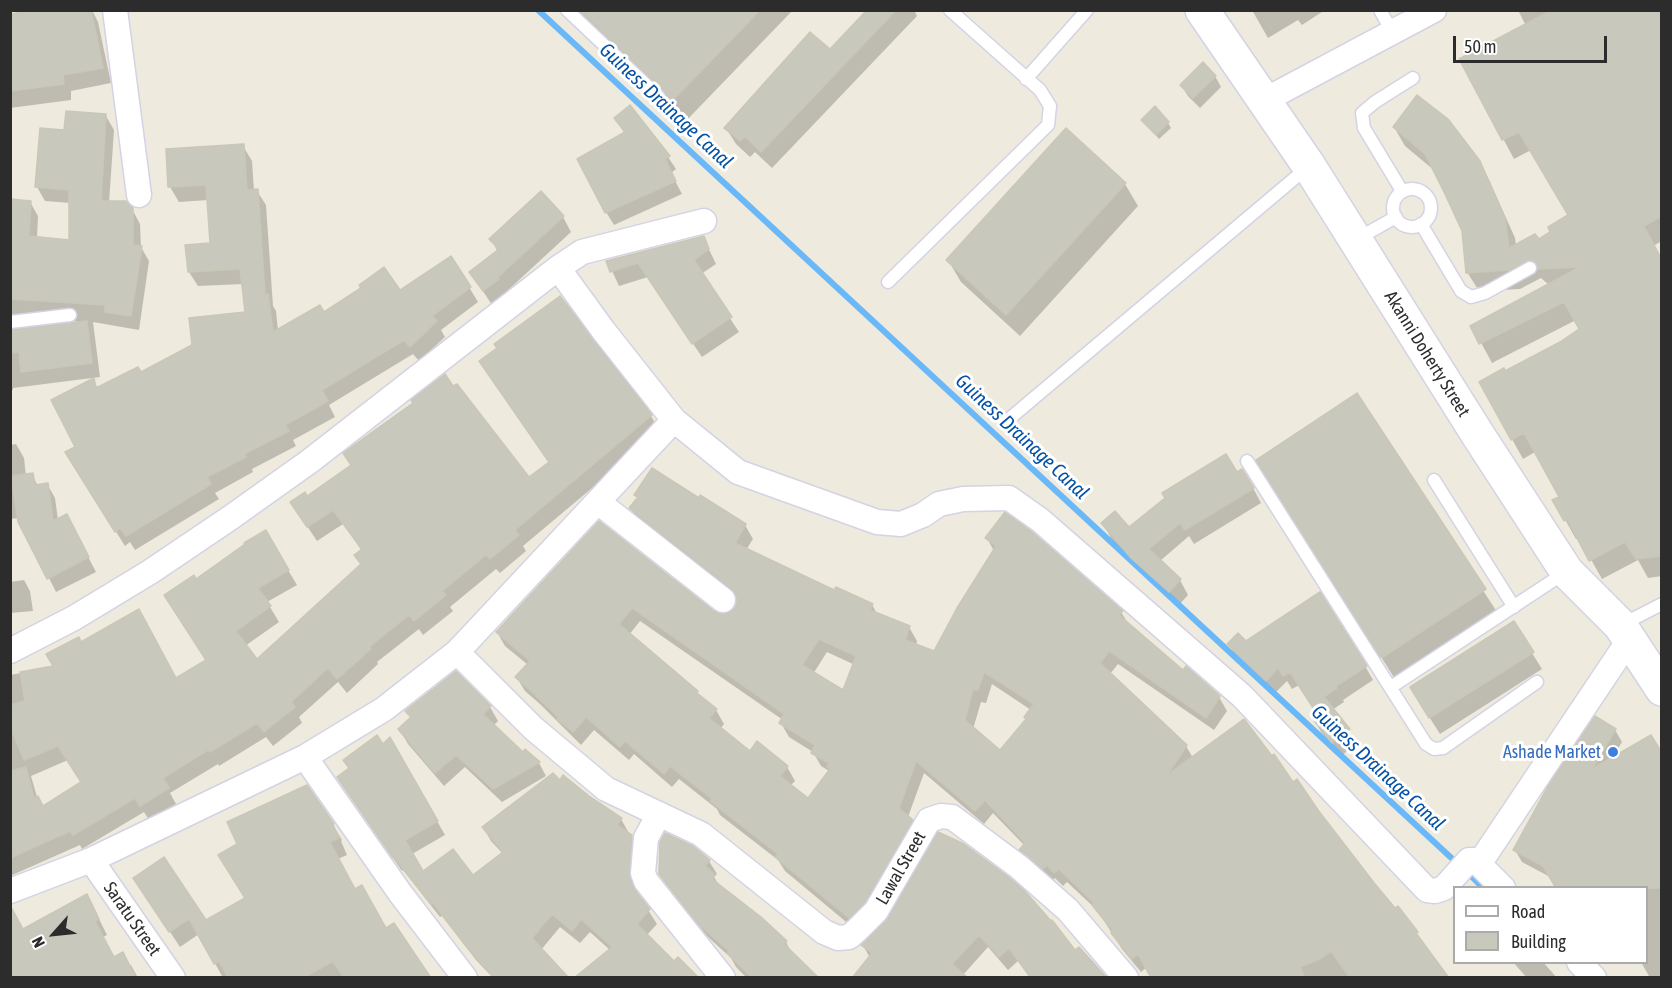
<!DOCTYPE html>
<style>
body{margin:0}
#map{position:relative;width:1672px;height:988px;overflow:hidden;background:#eeeadd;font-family:"Asap Condensed",sans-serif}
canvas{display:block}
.frame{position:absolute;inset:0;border:12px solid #2c2c2c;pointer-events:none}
.legend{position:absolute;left:1453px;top:886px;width:195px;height:78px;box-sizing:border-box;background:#fff;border:2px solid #ababab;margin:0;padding:8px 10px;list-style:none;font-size:18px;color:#2c2c2c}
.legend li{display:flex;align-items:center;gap:12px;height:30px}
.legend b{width:30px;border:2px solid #ababab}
.north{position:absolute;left:24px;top:904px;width:60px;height:60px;-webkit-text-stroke:4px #fff;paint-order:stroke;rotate:243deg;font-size:16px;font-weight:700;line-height:24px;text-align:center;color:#2c2c2c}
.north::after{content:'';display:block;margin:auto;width:21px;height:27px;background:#2c2c2c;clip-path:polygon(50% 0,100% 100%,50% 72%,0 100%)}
.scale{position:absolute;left:1453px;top:36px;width:154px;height:27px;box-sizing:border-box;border:3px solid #2c2c2c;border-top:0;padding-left:8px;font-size:18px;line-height:21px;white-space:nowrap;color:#2c2c2c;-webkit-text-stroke:4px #fff;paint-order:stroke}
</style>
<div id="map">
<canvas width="1672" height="988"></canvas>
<div class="frame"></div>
<ul class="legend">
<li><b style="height:8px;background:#fff"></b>Road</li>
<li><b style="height:16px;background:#c9c8bc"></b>Building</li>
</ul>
<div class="north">N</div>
<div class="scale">50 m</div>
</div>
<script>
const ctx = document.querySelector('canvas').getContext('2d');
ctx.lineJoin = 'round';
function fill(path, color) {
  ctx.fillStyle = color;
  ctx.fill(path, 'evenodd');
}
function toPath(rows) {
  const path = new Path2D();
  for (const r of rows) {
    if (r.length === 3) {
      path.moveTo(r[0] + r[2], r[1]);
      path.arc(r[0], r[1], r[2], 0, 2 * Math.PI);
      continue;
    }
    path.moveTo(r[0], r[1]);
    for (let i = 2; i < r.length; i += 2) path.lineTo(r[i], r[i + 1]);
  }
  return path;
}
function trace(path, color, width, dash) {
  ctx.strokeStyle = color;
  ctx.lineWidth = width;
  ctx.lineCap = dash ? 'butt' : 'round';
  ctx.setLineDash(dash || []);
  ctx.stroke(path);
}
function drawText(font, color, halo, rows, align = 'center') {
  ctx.font = font + ' "Asap Condensed",sans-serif';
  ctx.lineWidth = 6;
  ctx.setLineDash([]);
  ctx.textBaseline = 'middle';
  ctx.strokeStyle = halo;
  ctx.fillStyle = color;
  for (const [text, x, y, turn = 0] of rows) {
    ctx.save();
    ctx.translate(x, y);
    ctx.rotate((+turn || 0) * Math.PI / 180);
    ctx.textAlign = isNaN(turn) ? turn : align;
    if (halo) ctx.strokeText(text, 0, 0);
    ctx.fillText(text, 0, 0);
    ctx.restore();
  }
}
fill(toPath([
 [67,10,92,10,98,22,111,83,71,91,71,100,10,108,10,22],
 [566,10,793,10,684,123,674,109,587,26],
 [869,10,914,10,917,16,772,168,755,152,750,157,736,144,726,128,830,51],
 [1252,10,1325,10,1302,25,1298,20,1268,38],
 [1518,10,1662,10,1662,241,1653,246,1662,262,1662,576,1648,578,1638,560,1602,579,1579,538,1576,539,1554,500,1561,497,1535,452,1523,459,1481,383,1505,373,1561,343,1581,329,1576,320,1492,363,1472,326,1549,285,1541,278,1520,289,1479,291,1467,272,1463,231,1435,171,1405,146,1394,127,1479,162,1490,182,1515,238,1516,246,1538,241,1552,232,1570,216,1531,150,1514,159,1461,60,1526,26],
 [1215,76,1221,87,1200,108,1188,96,1181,85],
 [106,116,114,130,109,203,132,209,140,224,141,247,149,261,139,330,93,322,100,377,13,388,13,390,10,390,10,201,30,202,38,216,37,238,70,242,71,203,45,201,37,187,66,132],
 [77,321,72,324,12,332,17,328],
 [616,119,668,157,676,169,671,173,682,194,614,225,606,212,625,134],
 [1143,120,1168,123,1171,128,1159,139],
 [243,146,252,161,254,191,257,191,266,205,273,306,276,311,278,331,323,314,399,292,469,287,478,302,441,330,445,337,419,361,413,354,329,405,335,417,293,440,296,446,252,469,253,472,215,493,219,499,135,550,130,542,125,546,76,468,77,448,94,380,98,389,140,374,194,346,247,313,243,284,198,286,189,272,212,244,208,200,179,202,170,187],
 [1125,184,1138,206,1020,336,961,282,948,260],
 [563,217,571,232,506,292,507,294,492,305,471,273,498,252,491,239],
 [703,237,716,264,701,274,739,332,702,357,648,277,619,286,608,262],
 [560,298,651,416,660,431,523,546,526,551,500,573,496,569,450,607,453,611,423,635,419,629,377,662,378,664,347,693,338,682,299,717,302,723,273,746,266,737,219,766,218,764,170,793,176,804,149,820,144,812,82,849,80,845,10,876,10,675,55,667,81,644,176,680,207,661,196,581,265,532,297,585,267,602,279,622,245,646,257,661,362,565,362,551,343,524,317,541,301,517,307,498,529,479,549,463,490,376],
 [68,760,82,783,43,808,37,797,31,776],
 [1356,395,1497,612,1395,679,1271,482],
 [16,444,24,458,26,476,32,475,38,486,47,484,55,498,58,520,74,530,96,572,56,592,19,518,10,519,10,445],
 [1237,474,1253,488,1261,503,1194,544,1189,536,1160,561,1180,580,1188,595,1178,606,1141,572,1111,538,1103,523,1129,530],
 [636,495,699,501,701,497,745,525,753,539,746,550,835,592,872,605,878,615,909,627,917,641,916,646,935,652,994,551,987,538,1121,612,1129,625,1183,672,1219,697,1227,711,1214,730,1118,664,1110,674,1186,746,1193,758,1293,784,1374,885,1416,933,1424,946,1448,978,1153,978,1147,967,1141,972,1122,949,1097,910,1067,882,1063,886,1055,878,1051,882,1029,863,1021,850,1025,846,993,813,984,824,924,773,908,817,920,834,857,931,785,871,778,860,720,815,717,809,679,779,672,787,634,754,629,760,594,730,581,745,541,705,525,691,517,678,528,665,505,646,497,632,599,523,713,613,721,616,735,610,738,600,639,522,631,508,638,498],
 [640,621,783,720,781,723,789,737,813,752,821,766,829,771,808,800,790,786,795,781,787,767,750,753,720,729,724,724,716,710,701,698,697,692,629,635],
 [827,652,855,665,844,692,813,674],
 [992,684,1031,710,1027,720,1001,752,973,729,981,702,986,703],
 [24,580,30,591,33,611,10,613,10,582],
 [1246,643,1365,666,1373,680,1343,700,1344,702,1332,710,1348,730,1356,744,1341,756,1321,732,1314,718,1318,714,1299,685,1292,689,1287,681,1274,694,1237,658,1229,645],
 [1532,653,1542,669,1440,734,1421,704],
 [456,673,490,707,498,721,493,726,523,754,526,751,539,763,546,776,502,802,465,767,444,786,408,744,400,730,412,719,407,711],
 [1615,730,1622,742,1611,760,1662,756,1662,978,1650,978,1641,962,1646,962,1646,888,1552,878,1522,862,1515,850],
 [390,739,445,835,412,854,422,873,472,877,503,854,491,841,483,827,621,819,639,851,637,893,657,924,646,936,674,964,697,978,610,950,590,932,580,943,560,927,541,950,567,978,493,978,476,960,442,916,440,917,403,870,402,871,338,778],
 [333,825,342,840,341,841,347,855,338,859,355,891,386,930,394,925,431,978,223,978,199,934,180,947,145,894,206,922,246,899],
 [939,834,1055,978,1030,978,1018,961,1008,970,988,947,963,975,870,958,863,945,890,919],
 [661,843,709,861,717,874,714,877,720,887,786,942,793,956,817,978,747,978,736,967,731,958,707,936,667,885,659,871],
 [95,911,107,935,103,937,114,958,129,966,131,965,138,978,10,978,23,930],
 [1513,962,1543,962,1557,978,1527,978]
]), '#0003');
trace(toPath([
 [538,10,1459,865],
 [1467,872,1483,888]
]), '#6ab8f7', 6);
const building = toPath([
 [35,10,91,10,103,68,63,75,64,84,10,91,10,14,35,10],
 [580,10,760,10,671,102,666,97,664,90,580,10],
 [867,10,896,10,761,152,745,136,740,141,724,128,810,32,830,49,867,10],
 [1552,10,1662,10,1662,216,1644,226,1662,260,1662,556,1636,559,1625,542,1589,561,1567,519,1564,521,1552,500,1559,497,1524,433,1511,440,1479,382,1504,368,1505,371,1560,342,1579,329,1564,302,1479,344,1470,326,1580,267,1538,269,1537,264,1530,260,1509,270,1466,273,1462,231,1445,194,1425,154,1393,127,1417,95,1448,119,1480,161,1505,218,1509,248,1535,234,1539,239,1550,232,1548,227,1568,215,1519,132,1502,140,1459,59,1552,10],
 [1203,62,1216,76,1193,98,1180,85,1203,62],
 [630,105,670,156,665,159,676,181,605,213,577,159,625,132,614,118,630,105],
 [1155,106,1169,122,1156,135,1141,120,1155,106],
 [66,111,106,114,101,201,127,201,133,208,133,245,142,246,131,316,105,312,105,305,10,299,10,199,31,201,29,236,69,240,69,190,35,187,40,128,64,130,66,111],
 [1066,128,1126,183,1006,315,946,260,1066,128],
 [244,144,247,190,258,189,265,295,268,294,273,332,320,305,324,312,361,288,359,285,384,267,400,290,451,256,471,287,432,316,437,321,410,347,404,340,322,390,328,401,285,425,289,431,244,454,246,457,207,477,211,484,126,536,120,528,115,532,65,452,75,447,51,400,94,378,96,388,138,367,141,372,192,345,189,318,245,312,240,269,188,272,185,245,210,243,206,185,168,187,166,149,244,144],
 [541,191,564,216,498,277,499,279,483,291,469,272,499,249,489,239,541,191],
 [704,236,709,249,694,260,732,317,692,344,638,263,610,272,606,261,704,236],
 [560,296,652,415,515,530,519,535,490,559,486,555,442,591,446,595,414,621,409,615,369,647,371,649,337,679,328,668,291,702,295,707,264,732,257,723,210,752,208,750,163,778,169,788,140,806,135,798,73,835,70,831,10,858,10,771,26,767,34,798,38,796,43,806,81,782,58,746,24,760,10,727,10,705,25,701,20,672,53,666,46,654,79,637,81,642,139,609,176,678,206,660,164,595,194,575,196,579,245,544,244,543,266,530,289,570,258,588,271,606,236,631,257,659,361,564,354,555,362,549,333,510,307,527,290,502,305,492,307,496,351,465,343,453,413,403,411,400,445,374,453,386,457,384,529,477,549,462,479,361,497,348,494,344,560,296],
 [87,321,92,363,21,372,19,352,10,353,10,330,87,321],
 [1357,393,1486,589,1383,657,1380,657,1256,460,1357,393],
 [1226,454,1237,472,1242,469,1254,488,1185,530,1180,523,1149,549,1181,579,1169,592,1131,558,1101,523,1115,511,1129,527,1165,498,1162,493,1226,454],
 [652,468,699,498,700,495,746,524,735,543,834,590,836,587,873,604,870,610,910,626,905,640,934,651,957,608,996,546,985,538,1005,512,1031,531,1123,611,1119,615,1183,670,1186,666,1220,696,1206,718,1109,651,1100,663,1187,745,1167,775,1244,719,1272,756,1274,754,1293,782,1297,779,1318,810,1375,884,1395,908,1398,906,1418,932,1416,933,1449,978,1350,978,1331,951,1320,959,1300,967,1305,978,1151,978,1138,954,1132,959,1111,933,1113,931,1092,905,1094,903,1059,869,1054,873,1047,865,1043,869,1019,850,1025,843,985,800,975,811,916,761,899,808,913,820,865,902,849,918,775,857,778,854,710,801,712,799,670,766,664,774,625,741,620,747,586,717,573,732,557,719,558,717,531,691,515,677,530,661,496,632,599,521,714,611,720,614,728,613,735,608,737,601,736,595,732,589,629,508,638,497,634,495,652,468],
 [632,608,784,714,779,723,815,745,811,753,829,763,827,767,830,769,808,798,780,776,788,766,757,741,750,751,709,718,717,709,697,693,698,691,619,624,632,608],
 [819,639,856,656,843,690,802,665,819,639],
 [984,672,1034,704,1024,717,1026,719,1000,750,965,720,973,689,978,690,984,672],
 [33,473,35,485,48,483,53,521,67,514,89,557,47,579,18,522,11,476,33,473],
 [1320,592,1367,666,1336,686,1337,688,1324,697,1350,729,1332,743,1312,718,1317,714,1290,672,1283,676,1278,668,1266,681,1227,644,1238,633,1246,641,1320,592],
 [1514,621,1534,652,1429,718,1410,687,1514,621],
 [456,671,491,706,483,714,523,752,525,749,540,762,493,789,456,755,435,773,398,729,411,717,405,711,456,671],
 [1595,716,1616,729,1592,769,1651,735,1662,753,1662,888,1556,888,1543,866,1513,850,1548,786,1595,716],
 [377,735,383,744,390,737,438,821,405,840,423,871,453,849,473,875,503,852,482,827,553,773,560,780,563,775,589,796,622,818,617,825,632,835,630,878,635,890,650,909,637,924,674,961,678,957,699,978,574,978,612,947,581,919,572,931,552,914,532,938,569,978,494,978,466,946,433,903,431,904,394,857,393,858,337,777,349,768,343,760,377,735],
 [307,785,334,824,333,825,339,838,330,842,355,889,362,885,386,928,394,923,431,978,344,978,333,961,303,978,228,978,219,961,214,964,189,919,169,932,133,878,164,857,206,920,245,898,218,855,237,844,227,822,307,785],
 [938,832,964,844,1010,878,1024,890,1051,921,1052,920,1075,950,1079,947,1107,978,1031,978,1009,948,999,957,979,935,952,964,968,978,852,978,872,953,861,945,888,918,938,832],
 [665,833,693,846,710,860,705,866,715,875,712,879,761,917,787,941,784,944,819,978,752,978,727,953,729,951,697,923,659,874,660,842,665,833],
 [87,894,99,919,95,921,114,957,123,952,136,978,10,978,10,905,23,929,87,894]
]);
fill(building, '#c9c8bc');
trace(building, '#cac7b7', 1.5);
const lane = toPath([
 [567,10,658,96],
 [1380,10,1393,33],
 [1026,79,1087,10],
 [1412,208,19],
 [1402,191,1364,128,1362,113,1375,102,1413,78],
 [1421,224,1461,291,1471,297,1485,293,1530,268],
 [1357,239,1396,217],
 [888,282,1048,125,1050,106,1040,90,950,10],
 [10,322,70,315],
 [1009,419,1308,167],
 [1247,461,1426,744,1434,749,1443,748,1537,682],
 [1434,480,1514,607],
 [1621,625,1662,604],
 [1391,687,1566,572]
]);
const street = toPath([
 [115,10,139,195],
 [1265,100,1434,10],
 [558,268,603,330,674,420,738,472,877,522,901,524,923,515,939,504,963,499,1009,498,1040,520,1242,696,1427,890,1435,891,1444,888,1469,860,1474,860,1479,864],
 [598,502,723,600],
 [10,651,74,618,150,572,230,518,310,461,558,268,582,252,704,221],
 [457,652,533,728,606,789,701,834,824,932,838,938,849,937,857,930,876,911,929,820,941,816,952,817,1019,867,1068,910,1126,978],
 [305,757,400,893,465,978],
 [659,814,646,838,643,873,646,881,723,978],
 [91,860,173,978],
 [1503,888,1479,864,1629,640],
 [10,891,91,860,305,757,384,709,457,652,674,420],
 [1579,962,1594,978]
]);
const secondary = toPath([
 [1202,10,1309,166,1478,435,1567,572,1620,625,1662,689]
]);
trace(lane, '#d3d3e5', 15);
trace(street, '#d3d3e5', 27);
trace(secondary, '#d3d3e5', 36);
trace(lane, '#fff', 12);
trace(street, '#fff', 24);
trace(secondary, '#fff', 33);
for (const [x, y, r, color] of [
 [1613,752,6,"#3f7fe0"]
]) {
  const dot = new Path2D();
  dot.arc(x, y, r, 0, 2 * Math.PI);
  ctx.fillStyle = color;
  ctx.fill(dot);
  trace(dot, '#fff', 2);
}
drawText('18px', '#2c2c2c', '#fff', [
 ["Akanni Doherty Street",1427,354,58],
 ["Lawal Street",901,868,-60],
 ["Saratu Street",132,919,55]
]);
drawText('18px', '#366cbe', '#fff', [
 ["Ashade Market",1601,752]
], 'right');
drawText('italic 20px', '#0452a8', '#fff', [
 ["Guiness Drainage Canal",666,106,43],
 ["Guiness Drainage Canal",1022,437,43],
 ["Guiness Drainage Canal",1378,768,43]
]);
</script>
